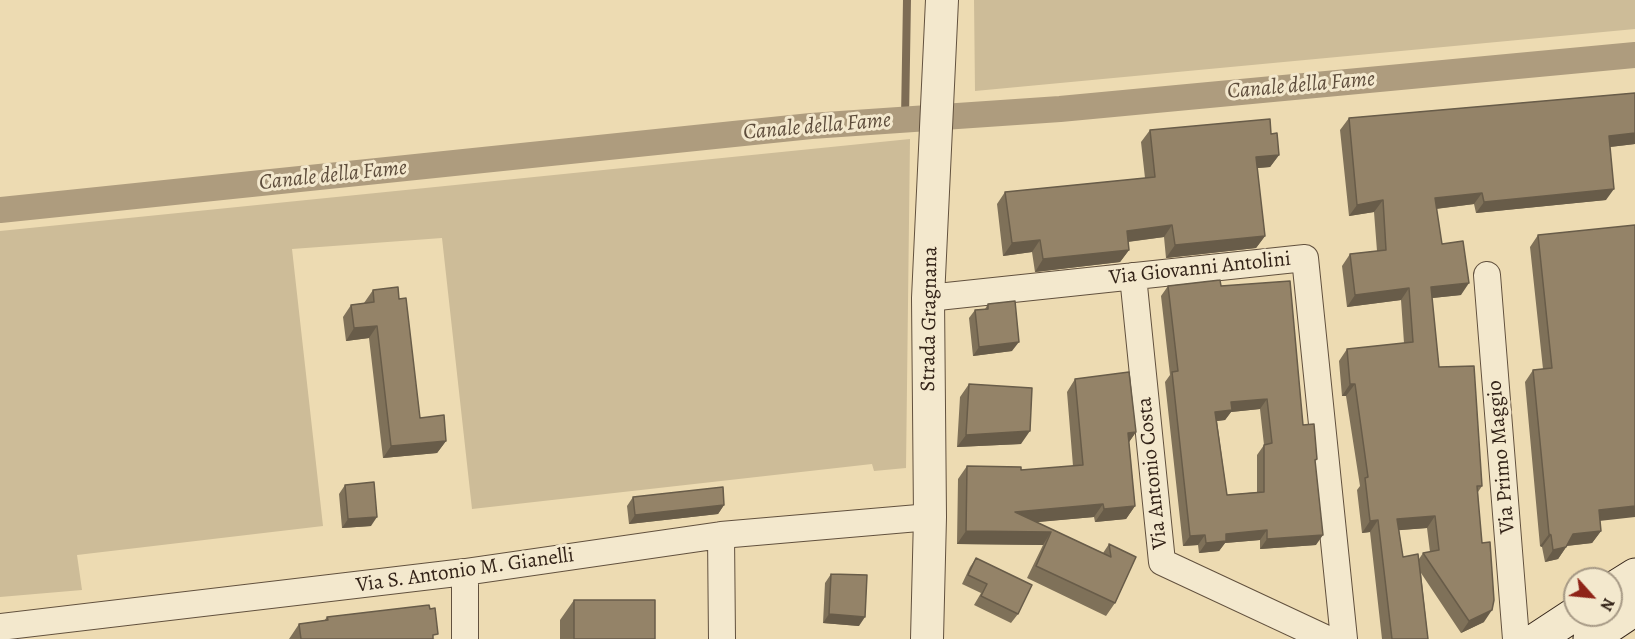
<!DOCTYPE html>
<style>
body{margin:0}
#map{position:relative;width:1635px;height:639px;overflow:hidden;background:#eddbb2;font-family:Alegreya,serif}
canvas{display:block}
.north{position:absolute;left:1563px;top:567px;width:60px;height:60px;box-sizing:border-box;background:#f3e8cd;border:2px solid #a69985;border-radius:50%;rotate:117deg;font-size:16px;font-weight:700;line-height:24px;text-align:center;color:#332318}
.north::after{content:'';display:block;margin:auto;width:21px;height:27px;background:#8f2418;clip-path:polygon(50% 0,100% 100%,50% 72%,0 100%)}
</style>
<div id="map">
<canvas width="1635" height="639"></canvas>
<div class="north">N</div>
</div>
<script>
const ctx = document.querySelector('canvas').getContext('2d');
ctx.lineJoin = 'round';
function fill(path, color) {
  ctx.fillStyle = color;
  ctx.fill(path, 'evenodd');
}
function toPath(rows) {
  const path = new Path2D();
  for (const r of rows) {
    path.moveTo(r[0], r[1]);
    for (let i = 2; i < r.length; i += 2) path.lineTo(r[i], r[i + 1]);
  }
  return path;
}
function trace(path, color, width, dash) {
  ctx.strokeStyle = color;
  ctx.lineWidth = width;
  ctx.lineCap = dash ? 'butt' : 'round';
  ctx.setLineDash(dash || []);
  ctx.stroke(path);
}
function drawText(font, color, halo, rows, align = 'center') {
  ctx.font = font + ' Alegreya,serif';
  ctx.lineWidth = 6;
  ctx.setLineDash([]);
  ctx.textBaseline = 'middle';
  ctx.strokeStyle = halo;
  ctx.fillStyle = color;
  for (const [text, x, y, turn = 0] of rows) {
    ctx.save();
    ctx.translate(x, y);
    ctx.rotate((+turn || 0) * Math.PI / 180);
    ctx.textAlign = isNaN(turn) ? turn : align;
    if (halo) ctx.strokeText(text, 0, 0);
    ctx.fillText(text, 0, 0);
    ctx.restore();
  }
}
fill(toPath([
 [974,0,1635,0,1635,29,975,91],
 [910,139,906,468,874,471,872,464,472,509,442,238,292,249,323,526,77,555,82,590,0,597,0,231]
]), '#cdbc98');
trace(toPath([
 [905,119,907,0]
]), '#7d6c55', 8);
trace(toPath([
 [0,210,811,126,1060,109,1635,55]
]), '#ae9c7e', 26);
const minor = toPath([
 [1487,275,1516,639],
 [1133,276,1162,562,1327,639],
 [928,298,1305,258,1344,639],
 [721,535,722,639],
 [465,572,465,639],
 [0,627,465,572,721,535,930,517]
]);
const tertiary = toPath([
 [927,639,930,517,928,298,942,0]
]);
const secondary = toPath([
 [1611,590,1635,575],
 [1537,639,1575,614],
 [1590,639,1635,609]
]);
trace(minor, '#62513e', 28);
trace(tertiary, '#62513e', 34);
trace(secondary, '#332318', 35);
trace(minor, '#f3e8cd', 26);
trace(tertiary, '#f3e8cd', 32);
trace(secondary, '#f3e8cd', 33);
fill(toPath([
 [1635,93,1635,144,1610,147,1606,200,1476,213,1474,204,1436,209,1442,244,1461,295,1432,298,1439,367,1482,486,1478,492,1484,622,1461,633,1421,573,1428,639,1382,639,1370,532,1362,533,1357,490,1360,486,1346,396,1342,396,1339,361,1347,349,1404,343,1401,300,1347,307,1342,266,1350,254,1377,251,1374,212,1349,216,1340,130,1349,118],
 [1427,528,1430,552,1423,553,1419,559,1403,557,1399,530],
 [1150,130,1271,134,1279,155,1270,167,1257,168,1265,236,1256,248,1166,258,1164,237,1128,242,1129,250,1120,262,1035,272,1032,252,1003,256,997,204,1005,192,1145,178,1141,142],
 [1538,235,1600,521,1601,531,1592,543,1567,546,1558,559,1545,562,1542,547,1540,546,1525,382,1533,370,1543,369,1530,247],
 [1168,286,1221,286,1303,425,1317,459,1315,461,1316,545,1260,549,1260,540,1225,543,1219,551,1199,553,1198,545,1183,546,1165,382,1170,375,1161,296],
 [1260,409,1264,445,1257,455,1257,492,1227,495,1217,421,1225,420,1231,412],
 [373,290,399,299,420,418,446,441,437,453,383,458,369,338,346,341,343,317,351,305,364,303],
 [988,304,1012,351,973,356,969,318,975,310,985,309],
 [1075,379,1136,432,1129,442,1135,506,1126,519,1095,522,1094,517,1036,522,1103,553,1109,544,1136,557,1115,603,1106,616,1027,578,1043,545,957,544,958,479,967,466,1021,470,1073,466,1067,392],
 [969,384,1021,444,957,447,960,397],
 [345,485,371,526,342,528,339,494],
 [633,497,724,505,718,514,629,524,627,506],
 [976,558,1018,614,1011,623,974,605,981,593,962,584,970,567],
 [831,574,859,626,823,623,825,583],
 [574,600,655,639,560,639,560,620],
 [327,617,435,639,289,639,299,624,324,621]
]), '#7f7159');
fill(toPath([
 [1635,133,1635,144,1601,148,1609,136],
 [1279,155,1270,167,1247,169,1256,157],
 [1614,189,1606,200,1476,213,1484,202],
 [1482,193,1474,204,1426,210,1435,198],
 [1383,200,1374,212,1349,216,1357,205],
 [1172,225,1164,237,1118,243,1127,231],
 [1265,236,1256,248,1166,258,1175,245],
 [1040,240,1032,252,1003,256,1012,243],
 [1129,250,1120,262,1035,272,1043,259],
 [1469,283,1461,295,1423,299,1431,287],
 [1409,288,1401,300,1347,307,1355,295],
 [377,326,369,338,346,341,354,328],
 [1019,342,1012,351,973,356,979,347],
 [1350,384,1355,384,1346,396,1342,396],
 [1267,399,1260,409,1231,412,1225,420,1208,422,1215,412,1231,402],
 [1030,431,1021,444,957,447,966,435],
 [1136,432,1127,445,1128,433],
 [446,441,437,453,383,458,391,446],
 [1103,504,1094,517,1006,525,1015,512],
 [724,505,718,514,629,524,635,515],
 [1135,506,1126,519,1095,522,1104,509],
 [1635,506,1635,517,1590,522,1599,510],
 [1435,516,1427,528,1389,531,1397,519],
 [377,517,371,526,342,528,348,519],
 [1378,520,1370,532,1362,533,1370,521],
 [1267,530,1260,540,1225,543,1219,551,1199,553,1206,543,1226,534],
 [966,531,1051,532,1043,545,957,544],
 [1601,531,1592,543,1565,546,1573,534],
 [1549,534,1551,535,1542,547,1540,546],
 [1205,535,1198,545,1183,546,1190,536],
 [1323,535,1316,545,1260,549,1267,539],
 [1566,547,1558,559,1545,562,1553,550],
 [1492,610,1484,622,1461,633,1469,621],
 [829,614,865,617,859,626,823,623]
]), '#685c49');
const building = toPath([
 [1635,93,1635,133,1609,136,1614,189,1484,202,1482,193,1435,198,1442,244,1463,241,1469,283,1431,287,1439,367,1474,366,1482,486,1477,486,1482,543,1490,542,1494,600,1492,610,1469,621,1423,553,1439,550,1435,516,1397,519,1403,557,1418,554,1428,639,1392,639,1378,520,1370,521,1365,478,1368,477,1355,384,1350,384,1347,349,1413,342,1409,288,1355,295,1350,254,1386,250,1383,200,1357,205,1349,118,1635,93],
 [1270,119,1271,134,1277,133,1279,155,1256,157,1265,236,1175,245,1172,225,1127,231,1129,250,1043,259,1040,240,1012,243,1005,192,1155,177,1150,130,1270,119],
 [1635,225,1635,506,1599,510,1601,531,1573,534,1566,547,1553,550,1551,535,1549,534,1533,370,1552,368,1538,235,1635,225],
 [1220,280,1221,286,1290,281,1303,425,1314,424,1317,459,1315,460,1323,535,1267,539,1267,530,1226,534,1226,541,1206,543,1205,535,1190,536,1172,372,1178,371,1168,286,1220,280],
 [1267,399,1272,443,1264,445,1264,492,1227,495,1215,412,1232,410,1231,402,1267,399],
 [398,287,399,299,406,298,420,418,444,415,446,441,391,446,377,326,354,328,351,305,374,302,373,290,398,287],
 [1015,301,1019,342,979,347,975,310,988,309,988,304,1015,301],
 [1129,372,1136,432,1128,433,1135,506,1104,509,1103,504,1015,512,1111,557,1109,544,1136,557,1115,603,1036,566,1051,532,966,531,967,466,1021,467,1021,470,1083,465,1075,379,1129,372],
 [969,384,1032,388,1030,431,966,435,969,384],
 [374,482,377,517,348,519,345,485,374,482],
 [723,487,724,505,635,515,633,497,723,487],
 [976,558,1032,585,1018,614,981,596,987,584,968,575,976,558],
 [831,574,867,575,865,617,829,614,831,574],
 [574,600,655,600,655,639,574,639,574,600],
 [429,605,430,609,435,608,438,634,433,635,433,639,301,639,299,624,328,620,327,617,429,605]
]);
fill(building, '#948368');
trace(building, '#685c49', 1.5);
drawText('21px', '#332318', '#f3e8cd', [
 ["Via Giovanni Antolini",1200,269,-6],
 ["Strada Gragnana",930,319,-89],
 ["Via Primo Maggio",1502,457,-95],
 ["Via Antonio Costa",1153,473,-96],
 ["Via S. Antonio M. Gianelli",465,571,-8]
]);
drawText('italic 22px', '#5e4d3c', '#f3e8cd', [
 ["Canale della Fame",1301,86,-5],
 ["Canale della Fame",817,127,-5],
 ["Canale della Fame",333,176,-6]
]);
</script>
